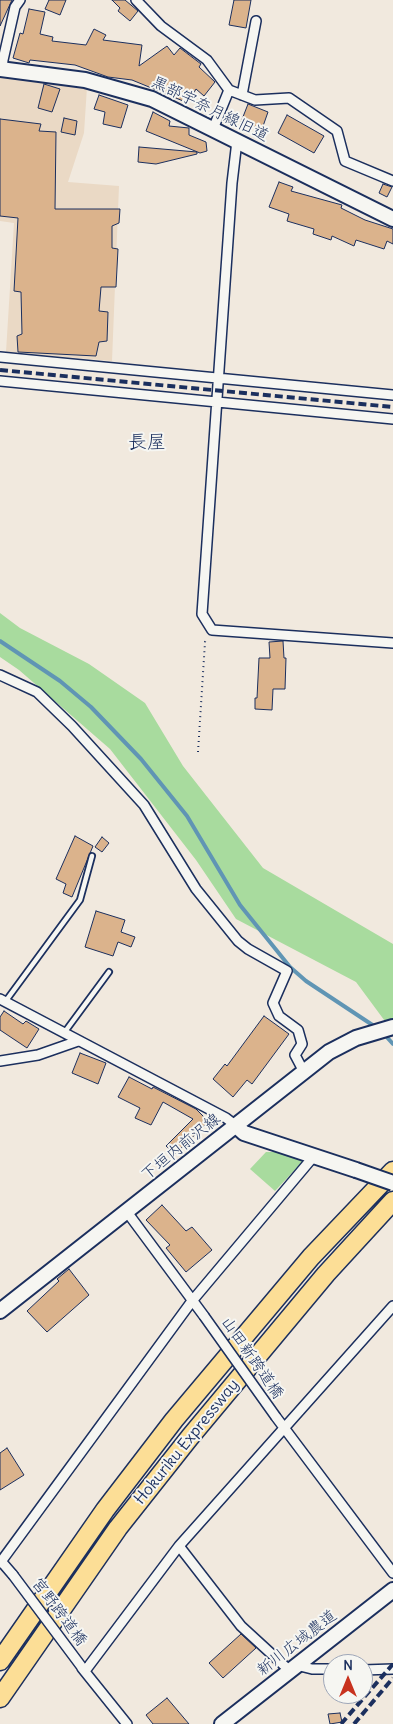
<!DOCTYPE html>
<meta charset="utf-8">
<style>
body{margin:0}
#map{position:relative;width:393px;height:1724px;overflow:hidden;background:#f1e9de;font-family:Delius,sans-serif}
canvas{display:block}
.north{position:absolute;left:323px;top:1654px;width:50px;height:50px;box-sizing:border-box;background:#f6f6f2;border:1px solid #9ea6b7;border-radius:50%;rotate:0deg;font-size:14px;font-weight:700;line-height:20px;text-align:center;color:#1b2f5e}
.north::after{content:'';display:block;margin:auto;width:18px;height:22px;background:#c8321e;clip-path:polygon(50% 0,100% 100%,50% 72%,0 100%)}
</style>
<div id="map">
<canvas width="393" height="1724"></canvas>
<div class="north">N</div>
</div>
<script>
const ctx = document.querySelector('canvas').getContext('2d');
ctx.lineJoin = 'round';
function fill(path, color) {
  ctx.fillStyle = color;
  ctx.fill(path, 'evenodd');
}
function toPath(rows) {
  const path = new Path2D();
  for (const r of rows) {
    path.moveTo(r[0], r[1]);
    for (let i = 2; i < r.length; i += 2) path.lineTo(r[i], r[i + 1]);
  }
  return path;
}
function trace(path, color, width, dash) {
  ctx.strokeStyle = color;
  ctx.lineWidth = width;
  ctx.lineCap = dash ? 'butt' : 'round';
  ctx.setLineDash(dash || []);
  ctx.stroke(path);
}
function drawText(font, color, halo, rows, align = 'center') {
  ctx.font = font + ' Delius,"Klee One",sans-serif';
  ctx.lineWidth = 4;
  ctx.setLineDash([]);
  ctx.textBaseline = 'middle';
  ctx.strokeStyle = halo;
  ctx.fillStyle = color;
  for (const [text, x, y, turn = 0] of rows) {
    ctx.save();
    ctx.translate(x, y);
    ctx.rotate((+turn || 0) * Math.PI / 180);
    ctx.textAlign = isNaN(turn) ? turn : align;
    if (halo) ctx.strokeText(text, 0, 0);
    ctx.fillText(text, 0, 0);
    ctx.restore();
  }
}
fill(toPath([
 [0,77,36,78,87,87,84,133,68,182,119,186,112,361,6,352,14,223,0,221]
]), '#ead9c5');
fill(toPath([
 [0,613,20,628,89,664,145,703,183,766,263,868,393,944,393,1032,356,982,236,919,196,860,110,749,19,670,0,657],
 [266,1152,281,1152,304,1160,275,1191,250,1169]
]), '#a8db9e');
trace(toPath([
 [0,641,60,681,91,707,141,759,187,816,240,905,290,967,306,981,377,1028],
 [384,1034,393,1044]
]), '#6095b4', 4);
const building = toPath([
 [0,0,12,0,0,26,0,0],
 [49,0,66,0,60,15,45,9,49,0],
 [112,0,125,0,138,11,130,21,118,11,120,8,112,0],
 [234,0,251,0,246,28,229,25,234,0],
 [29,9,45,12,40,34,53,37,52,41,86,45,94,29,106,35,103,40,142,45,139,66,167,46,174,55,180,48,201,64,199,67,215,82,204,96,196,89,188,103,132,80,108,77,75,65,30,60,29,63,13,58,20,33,23,34,29,9],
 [44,84,60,89,52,112,38,108,44,84],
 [99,95,128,105,121,128,103,124,105,112,94,109,99,95],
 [248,104,268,112,262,129,241,122,248,104],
 [153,112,170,121,169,126,189,128,189,135,206,142,207,151,200,153,146,131,153,112],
 [287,115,324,136,314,153,278,133,287,115],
 [64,118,77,121,75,135,61,132,64,118],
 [0,119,41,124,39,131,56,132,55,209,120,209,119,223,112,226,112,248,118,249,116,287,101,287,99,311,108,312,107,341,99,342,96,356,18,352,17,336,22,334,21,292,14,291,18,218,0,216,0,119],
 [139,147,197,152,197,154,156,164,138,162,139,147],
 [279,182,293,187,291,191,342,205,341,208,365,220,393,229,393,244,387,241,384,249,356,240,354,246,332,236,331,240,313,234,314,229,287,221,289,214,269,207,279,182],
 [383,184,392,187,387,197,379,193,383,184],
 [283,641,284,658,286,658,285,689,273,689,272,710,255,709,255,698,257,698,259,658,270,658,269,642,283,641],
 [75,836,93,846,72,897,63,893,66,884,56,879,75,836],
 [102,837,109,843,102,852,95,847,102,837],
 [96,911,125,920,121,932,135,937,131,947,118,942,113,956,85,947,96,911],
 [4,1011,23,1024,26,1021,39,1029,27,1048,0,1030,0,1017,4,1011],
 [264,1016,289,1034,252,1084,247,1080,233,1097,213,1079,225,1064,227,1066,264,1016],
 [80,1053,106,1063,98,1084,72,1073,80,1053],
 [129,1077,152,1089,153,1087,196,1109,214,1127,212,1129,205,1125,175,1154,166,1146,193,1119,163,1102,151,1125,135,1118,140,1108,118,1097,129,1077],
 [162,1205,186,1231,192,1227,212,1250,186,1272,166,1248,170,1245,146,1220,162,1205],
 [69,1269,89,1295,47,1332,27,1311,59,1281,57,1279,69,1269],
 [7,1448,24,1475,0,1490,0,1453,7,1448],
 [241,1634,256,1648,223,1678,209,1663,241,1634],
 [167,1698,189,1724,153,1724,146,1715,167,1698],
 [340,1713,342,1722,330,1724,328,1714,340,1713]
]);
fill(building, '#dbb38c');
trace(building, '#1b2f5e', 1);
const lane = toPath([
 [5,1002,80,900,92,856],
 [64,1033,109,972]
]);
const street = toPath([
 [136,0,161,26,207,60,229,90],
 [2,69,3,60,15,7,20,0],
 [242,95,256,21],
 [213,129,229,90,255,100,289,98,337,131,345,161,393,181],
 [237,141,232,183,202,614,212,630,393,643],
 [0,357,393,395],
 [0,381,393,419],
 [0,675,37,692,72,726,144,805,196,889,238,941,248,949,287,971,273,1003,279,1016,298,1030,302,1044,295,1055,304,1072],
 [0,999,226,1118,235,1125],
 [0,1061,38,1055,78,1041],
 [127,1212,204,1316],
 [276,1417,393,1573],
 [179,1546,393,1306],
 [0,1560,13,1575],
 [0,1563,192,1301,314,1156],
 [296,1665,312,1669,333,1669],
 [82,1668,127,1724],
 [363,1670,393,1669],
 [85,1671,179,1546,241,1626,289,1670]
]);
const secondary = toPath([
 [0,69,85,80,152,99,393,219],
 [235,1125,244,1133,356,1170],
 [0,1311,329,1052,356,1038,393,1027],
 [222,1724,393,1590]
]);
const highway = toPath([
 [0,1661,105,1510,174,1420,311,1257,393,1171],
 [0,1698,118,1528,190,1437,326,1274,393,1201]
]);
trace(lane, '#1b2f5e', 8);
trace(street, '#1b2f5e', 12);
trace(secondary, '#1b2f5e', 18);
trace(highway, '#1b2f5e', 21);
trace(toPath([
 [198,752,205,642,207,638]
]), '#1b2f5e', 2, [1, 4]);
trace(lane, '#f6f6f2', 4.5);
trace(street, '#f6f6f2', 9);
trace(secondary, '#f6f6f2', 14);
trace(highway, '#fcde96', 18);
trace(toPath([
 [0,370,393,407],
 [341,1724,393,1664],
 [354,1724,393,1678]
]), '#1b2f5e', 4, [8, 4]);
const streetBridge = toPath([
 [204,1316,276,1417],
 [13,1575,81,1666]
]);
const secondaryBridge = toPath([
 [356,1170,393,1183]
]);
trace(streetBridge, '#1b2f5e', 12, []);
trace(secondaryBridge, '#1b2f5e', 18, []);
trace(streetBridge, '#f6f6f2', 9);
trace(secondaryBridge, '#f6f6f2', 14);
drawText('16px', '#1b2f5e', '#f6f6f2', [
 ["黒部宇奈月線旧道",210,109,26],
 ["下垣内前沢線",181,1147,-39],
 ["山田新跨道橋",252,1358,55],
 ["Hokuriku Expressway",187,1442,-51],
 ["宮野跨道橋",59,1612,53],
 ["新川広域農道",297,1643,-38]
]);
drawText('19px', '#1b2f5e', '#f6f6f2', [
 ["長屋",147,443]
]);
</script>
